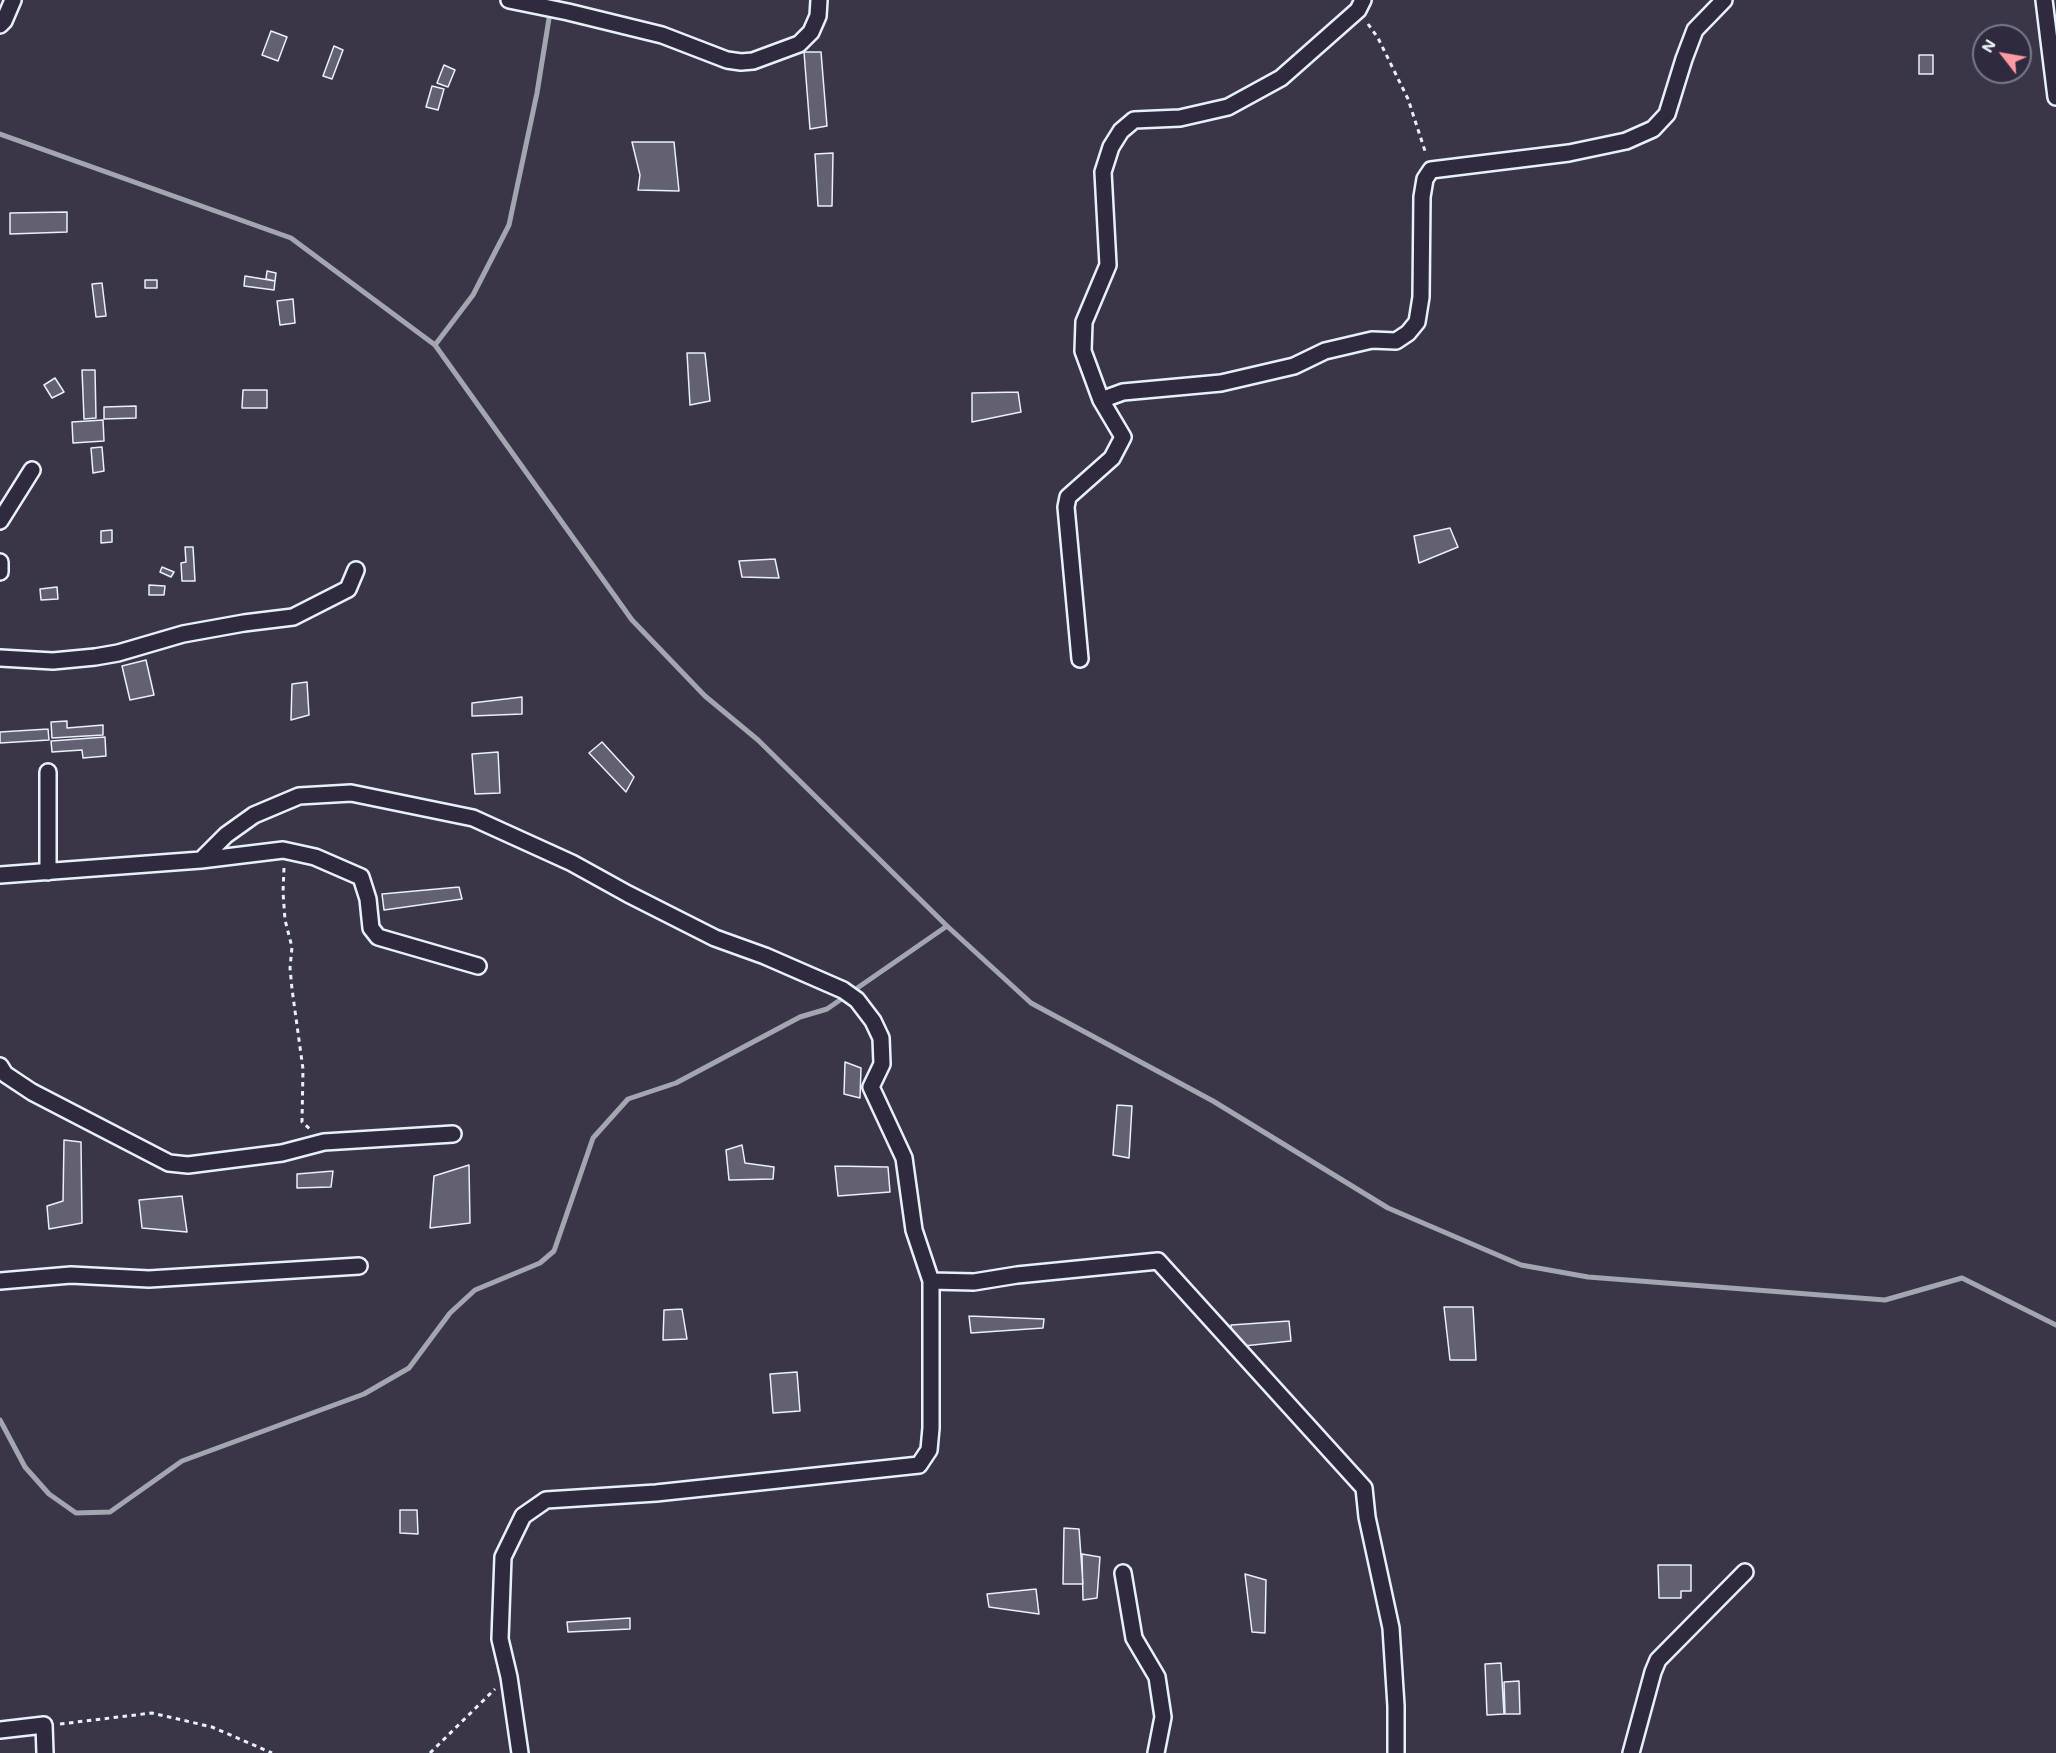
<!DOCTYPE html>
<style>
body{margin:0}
#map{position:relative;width:2056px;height:1753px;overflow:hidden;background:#3a3648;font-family:Mali,sans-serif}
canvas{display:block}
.north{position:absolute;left:1972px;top:24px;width:60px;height:60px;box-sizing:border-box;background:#2f2a3d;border:2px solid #797a88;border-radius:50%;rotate:301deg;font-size:16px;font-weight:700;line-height:24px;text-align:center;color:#e8f1f8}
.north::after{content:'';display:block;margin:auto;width:21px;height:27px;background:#ff9aa2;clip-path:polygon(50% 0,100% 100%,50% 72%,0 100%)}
</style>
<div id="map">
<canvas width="2056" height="1753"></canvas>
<div class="north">N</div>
</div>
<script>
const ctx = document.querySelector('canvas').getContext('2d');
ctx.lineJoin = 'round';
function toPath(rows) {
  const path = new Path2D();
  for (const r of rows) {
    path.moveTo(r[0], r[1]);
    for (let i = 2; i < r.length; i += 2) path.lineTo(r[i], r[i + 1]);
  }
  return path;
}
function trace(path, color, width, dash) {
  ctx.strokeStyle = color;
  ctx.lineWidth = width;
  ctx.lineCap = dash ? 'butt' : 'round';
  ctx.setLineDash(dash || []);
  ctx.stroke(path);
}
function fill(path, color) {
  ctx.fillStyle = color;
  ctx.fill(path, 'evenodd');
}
trace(toPath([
 [0,134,291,238,435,345,632,620,705,696,758,740,947,926,1031,1003,1213,1101,1388,1208,1521,1265,1588,1277,1885,1300,1962,1278,2056,1325],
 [435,345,473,295,509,225,537,93,552,0],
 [0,1420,25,1467,49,1494,76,1513,110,1512,182,1461,364,1394,409,1368,450,1313,475,1290,540,1263,554,1251,593,1138,628,1099,676,1083,800,1017,827,1009,947,926]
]), '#a2a6b1', 5);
const building = toPath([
 [271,31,287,37,278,61,262,55,271,31],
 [334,46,343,50,332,79,323,76,334,46],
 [804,52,821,52,827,126,810,129,804,52],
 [1919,55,1933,55,1933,74,1919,74,1919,55],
 [444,65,455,70,448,87,437,83,444,65],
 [432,86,444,89,438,110,426,107,432,86],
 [632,142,674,142,679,191,638,190,640,175,632,142],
 [833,153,832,206,818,206,815,154,833,153],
 [67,212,67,232,10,234,10,213,67,212],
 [267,271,276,273,275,281,266,279,267,271],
 [245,276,275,281,274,290,244,286,245,276],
 [145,280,157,280,157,288,145,288,145,280],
 [102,283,106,316,96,317,92,284,102,283],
 [293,299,295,323,280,325,277,301,293,299],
 [687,353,705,353,710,401,690,405,687,353],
 [82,370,95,370,96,418,84,419,82,370],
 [55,378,64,392,52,398,44,385,55,378],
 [243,390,267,390,267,408,242,408,243,390],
 [1018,392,1021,412,972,422,972,393,1018,392],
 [136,406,136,418,104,419,104,407,136,406],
 [103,420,104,441,73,443,72,422,103,420],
 [102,447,104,471,93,473,91,448,102,447],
 [1450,528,1458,547,1419,563,1414,536,1450,528],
 [112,530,112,542,101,543,101,531,112,530],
 [185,547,193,547,195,581,182,581,181,563,186,562,185,547],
 [775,559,779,578,742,577,739,561,775,559],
 [162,567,174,572,171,577,160,572,162,567],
 [149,585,165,586,164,595,149,595,149,585],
 [57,587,58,599,41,600,40,589,57,587],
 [146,660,154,695,130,700,122,666,146,660],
 [307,682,309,715,291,720,292,684,307,682],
 [522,697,522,714,472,716,472,703,522,697],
 [67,721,67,728,103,725,103,735,52,738,51,722,67,721],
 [48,729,49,740,0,743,0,732,48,729],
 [105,737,106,756,83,758,82,750,52,752,51,741,105,737],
 [602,742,634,777,626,792,589,753,602,742],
 [498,752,500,793,475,794,472,754,498,752],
 [459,887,462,899,384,910,382,894,459,887],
 [845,1062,861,1068,860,1098,844,1094,845,1062],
 [1117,1105,1132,1106,1129,1158,1113,1155,1117,1105],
 [64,1140,81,1142,82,1223,49,1229,47,1206,63,1201,64,1140],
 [742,1145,745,1163,774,1167,773,1179,729,1180,726,1150,742,1145],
 [469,1165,470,1223,430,1228,434,1176,469,1165],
 [835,1166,888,1167,890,1192,838,1196,835,1166],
 [333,1171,331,1187,297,1188,297,1174,333,1171],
 [182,1196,187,1232,142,1228,139,1200,182,1196],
 [1444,1307,1473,1307,1476,1360,1450,1360,1444,1307],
 [682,1309,687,1339,663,1340,664,1310,682,1309],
 [969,1316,1044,1319,1043,1328,971,1333,969,1316],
 [1289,1321,1291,1341,1234,1347,1231,1325,1289,1321],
 [797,1372,800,1411,773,1413,770,1374,797,1372],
 [400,1510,417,1510,418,1534,400,1533,400,1510],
 [1064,1528,1079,1529,1083,1584,1063,1584,1064,1528],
 [1082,1554,1100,1557,1097,1598,1083,1600,1082,1554],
 [1658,1565,1691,1565,1691,1591,1681,1591,1681,1598,1659,1598,1658,1565],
 [1245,1574,1266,1580,1265,1633,1252,1632,1245,1574],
 [1036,1589,1039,1614,989,1607,987,1594,1036,1589],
 [630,1618,630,1629,568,1632,567,1622,630,1618],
 [1501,1663,1504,1714,1487,1715,1485,1664,1501,1663],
 [1519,1681,1520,1714,1505,1714,1504,1682,1519,1681]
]);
fill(building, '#636171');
trace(building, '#e8f1f8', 1.5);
const street = toPath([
 [509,0,568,12,662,35,727,60,741,62,753,61,799,44,811,32,818,16,819,0],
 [2044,0,2056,97],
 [0,25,4,21,13,0],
 [1101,400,1123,392,1221,383,1294,366,1325,351,1372,340,1396,341,1408,333,1417,322,1421,297,1422,197,1425,179,1431,170,1569,153,1626,141,1653,129,1667,114,1684,59,1695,30,1724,0],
 [0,521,32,470],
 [0,562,0,572],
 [0,658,53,661,95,657,118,653,183,634,244,623,293,617,348,589,356,570],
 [1080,659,1066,507,1068,497,1112,458,1123,437,1101,400,1083,351,1084,322,1108,265,1103,172,1111,147,1121,131,1134,120,1180,118,1228,107,1281,78,1358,10,1363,0],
 [48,772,48,872],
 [201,860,226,835,254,815,299,796,351,793,473,818,572,863,628,894,715,938,765,956,843,990,857,1000,873,1021,881,1038,882,1064,871,1087,904,1158,914,1230,931,1281,931,1428,929,1450,919,1465,656,1493,546,1500,523,1516,503,1557,500,1639,509,1677,520,1753],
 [0,875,201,860,283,850,315,857,361,877,368,899,371,928,378,937,478,966],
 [0,1066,5,1074,32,1092,169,1163,188,1165,282,1153,324,1142,453,1134],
 [0,1281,71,1275,149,1279,359,1266],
 [931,1281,974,1282,1017,1275,1158,1261,1364,1488,1367,1517,1391,1628,1396,1706,1396,1753],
 [1123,1573,1134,1638,1157,1677,1163,1717,1156,1753],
 [0,1730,44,1725,45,1753],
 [1631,1753,1653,1672,1658,1660,1745,1572]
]);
trace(street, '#e8f1f8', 20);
trace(toPath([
 [1368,24,1378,38,1408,99,1426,154],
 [284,868,283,892,285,920,292,947,290,968,292,989,303,1069,302,1122,310,1129],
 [60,1724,152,1713,212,1727,272,1753],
 [430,1753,495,1689]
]), '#e8f1f8', 3, [4.5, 4.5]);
trace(street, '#2f2a3d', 15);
</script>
